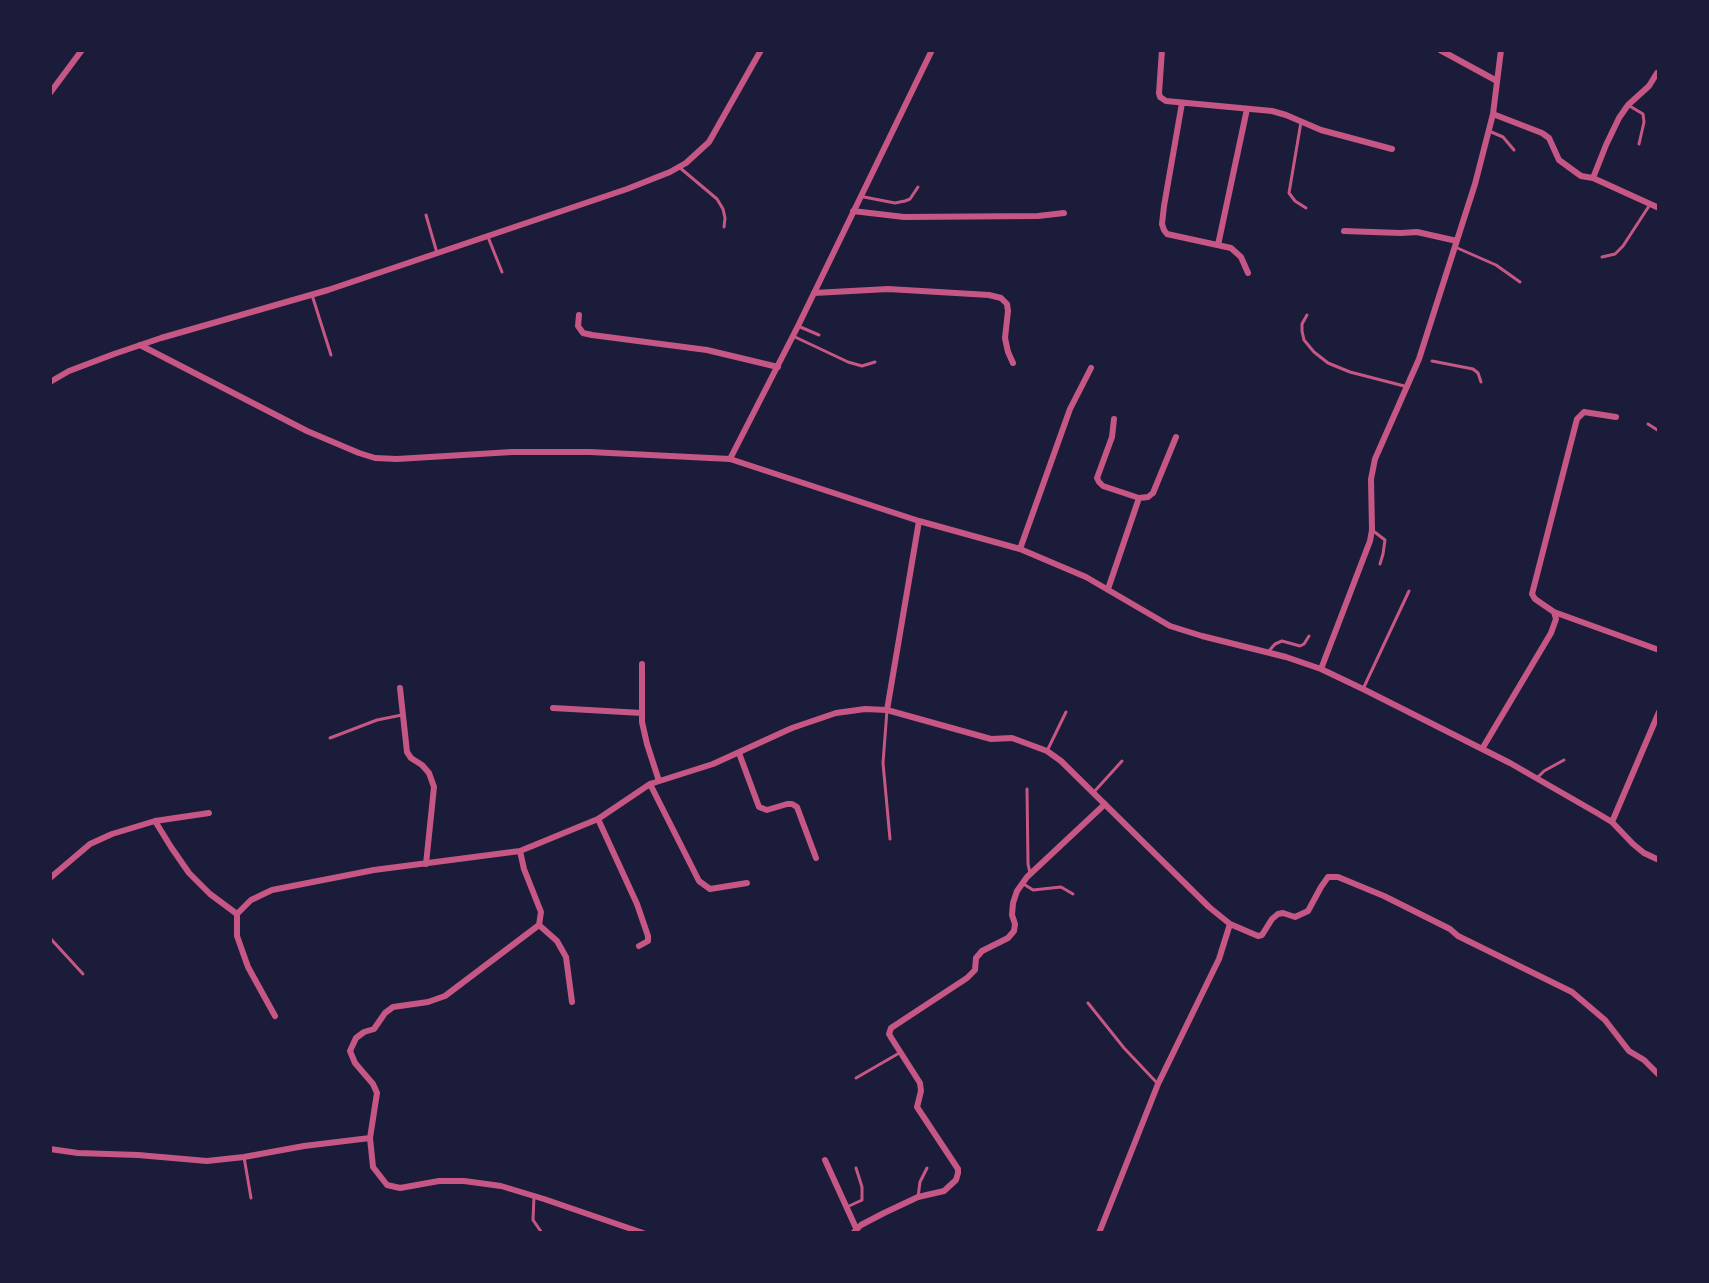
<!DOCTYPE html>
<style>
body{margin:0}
#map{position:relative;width:1709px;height:1283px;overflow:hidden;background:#1b1b3a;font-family:"IBM Plex Sans",sans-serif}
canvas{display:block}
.frame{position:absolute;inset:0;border:52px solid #1b1b3a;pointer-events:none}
</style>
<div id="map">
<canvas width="1709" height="1283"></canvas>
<div class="frame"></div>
</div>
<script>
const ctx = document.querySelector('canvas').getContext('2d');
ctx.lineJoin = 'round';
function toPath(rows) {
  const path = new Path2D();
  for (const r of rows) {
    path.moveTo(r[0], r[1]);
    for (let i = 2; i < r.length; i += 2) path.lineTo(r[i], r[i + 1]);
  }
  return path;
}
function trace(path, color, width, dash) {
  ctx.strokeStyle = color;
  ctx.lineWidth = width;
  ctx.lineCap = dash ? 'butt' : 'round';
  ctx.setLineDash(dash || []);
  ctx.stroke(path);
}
trace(toPath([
 [1628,105,1643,114,1644,122,1639,144],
 [1301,122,1289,193,1295,201,1306,208],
 [1489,131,1503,137,1514,150],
 [679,167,717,199,723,209,725,218,724,227],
 [864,197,895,203,905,201,910,199,918,187],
 [426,215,437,253],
 [488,237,502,272],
 [1455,247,1496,265,1520,282],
 [1602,257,1615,254,1623,246,1649,206],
 [312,295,331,355],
 [1307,315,1302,324,1302,331,1304,340,1314,352,1328,363,1350,372,1408,387],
 [798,326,819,335],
 [793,336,848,362,862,366,875,362],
 [1432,361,1473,369,1478,373,1481,382],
 [1648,424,1659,431],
 [1372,530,1385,540,1383,554,1380,564],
 [1268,652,1275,644,1282,641,1300,646,1304,644,1309,636],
 [1363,689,1409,591],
 [887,710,883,763,890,839],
 [330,738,377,720,402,715],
 [1047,751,1066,712],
 [1537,778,1544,771,1564,760],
 [1027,789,1028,864,1030,873],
 [1093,793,1122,761],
 [1022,883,1033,890,1061,887,1073,894],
 [50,938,83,974],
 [1088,1003,1124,1048,1158,1084],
 [856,1078,901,1052],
 [244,1157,251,1198],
 [534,1196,533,1220,542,1233],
 [918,1197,920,1182,927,1168],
 [847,1207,862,1200,862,1187,856,1168]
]), '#c65784', 3);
trace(toPath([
 [1162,50,1159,93,1160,97,1166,101,1272,111,1286,115,1321,130,1392,149],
 [1440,50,1497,81],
 [50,93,82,50],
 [1182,103,1164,206,1162,224,1164,230,1167,234,1231,248,1241,257,1248,273],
 [1493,114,1542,133,1549,138,1559,160,1581,176,1593,178,1659,208],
 [1593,178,1606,145,1619,118,1628,105,1649,86,1657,73],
 [853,211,904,217,1038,216,1064,213],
 [1344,231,1401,233,1417,232,1457,241],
 [1218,245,1247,109],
 [814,293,888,289,989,295,1001,298,1007,304,1008,311,1005,338,1008,352,1013,363],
 [579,315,578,326,583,333,592,335,707,350,778,367],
 [140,345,307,431,359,453,375,458,397,459,512,452,590,452,730,459,919,521,1020,549,1086,577,1170,626,1202,636,1286,657,1321,669,1363,689,1510,763,1597,813,1612,822,1633,844,1644,853,1659,860],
 [50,382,69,371,114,354,161,338,328,290,627,189,670,172,686,163,709,142,761,50],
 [730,459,798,326,932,50],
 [1139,498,1148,497,1153,493,1176,437],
 [1020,549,1070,409,1091,368],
 [1108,589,1139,498,1103,486,1099,482,1097,478,1112,437,1114,419],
 [1554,612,1659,650],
 [642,664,642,722,647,744,659,781],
 [1321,669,1370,541,1372,530,1371,479,1375,459,1419,359,1475,184,1493,114,1501,50],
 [400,688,407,752,411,758,422,765,429,773,434,787,426,864],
 [553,708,642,713],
 [887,710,919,521],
 [1482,749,1551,633,1556,619,1554,612,1535,599,1532,594,1577,419,1584,412,1616,417],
 [739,753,759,807,767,810,787,804,792,804,797,807,816,858],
 [650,784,699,881,710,889,747,883],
 [598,819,637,904,648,936,648,941,639,946],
 [155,821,171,847,189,873,210,894,237,914],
 [1612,822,1659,712],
 [50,878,90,844,112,834,155,821,209,813],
 [1230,924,1258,936,1262,935,1272,919,1278,914,1283,913,1295,917,1308,911,1321,887,1328,877,1338,877,1384,896,1450,929,1458,936,1572,992,1605,1020,1629,1051,1644,1060,1659,1075],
 [539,925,557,941,566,957,572,1002],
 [275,1016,248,967,237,936,237,914,251,900,272,890,374,870,520,851],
 [50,1149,78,1153,138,1155,207,1161,244,1157,304,1146,370,1138],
 [825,1160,856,1228],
 [643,1233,544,1199,501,1186,464,1181,439,1181,400,1188,387,1185,373,1167,370,1138,377,1093,373,1084,355,1063,350,1051,356,1038,364,1032,374,1029,385,1013,393,1007,428,1002,445,996,539,925,541,912,524,869,520,851,598,819,650,784,713,764,792,728,836,713,865,709,887,710,991,739,1012,738,1047,751,1061,761,1209,907,1230,924,1219,959,1158,1084,1099,1233],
 [853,1233,861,1225,884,1213,918,1197,944,1191,956,1180,958,1173,958,1169,917,1107,921,1091,920,1083,892,1039,889,1034,891,1028,967,978,975,970,976,958,982,951,1008,938,1014,931,1015,924,1012,915,1013,903,1017,891,1027,877,1105,804]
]), '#c65784', 6);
</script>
